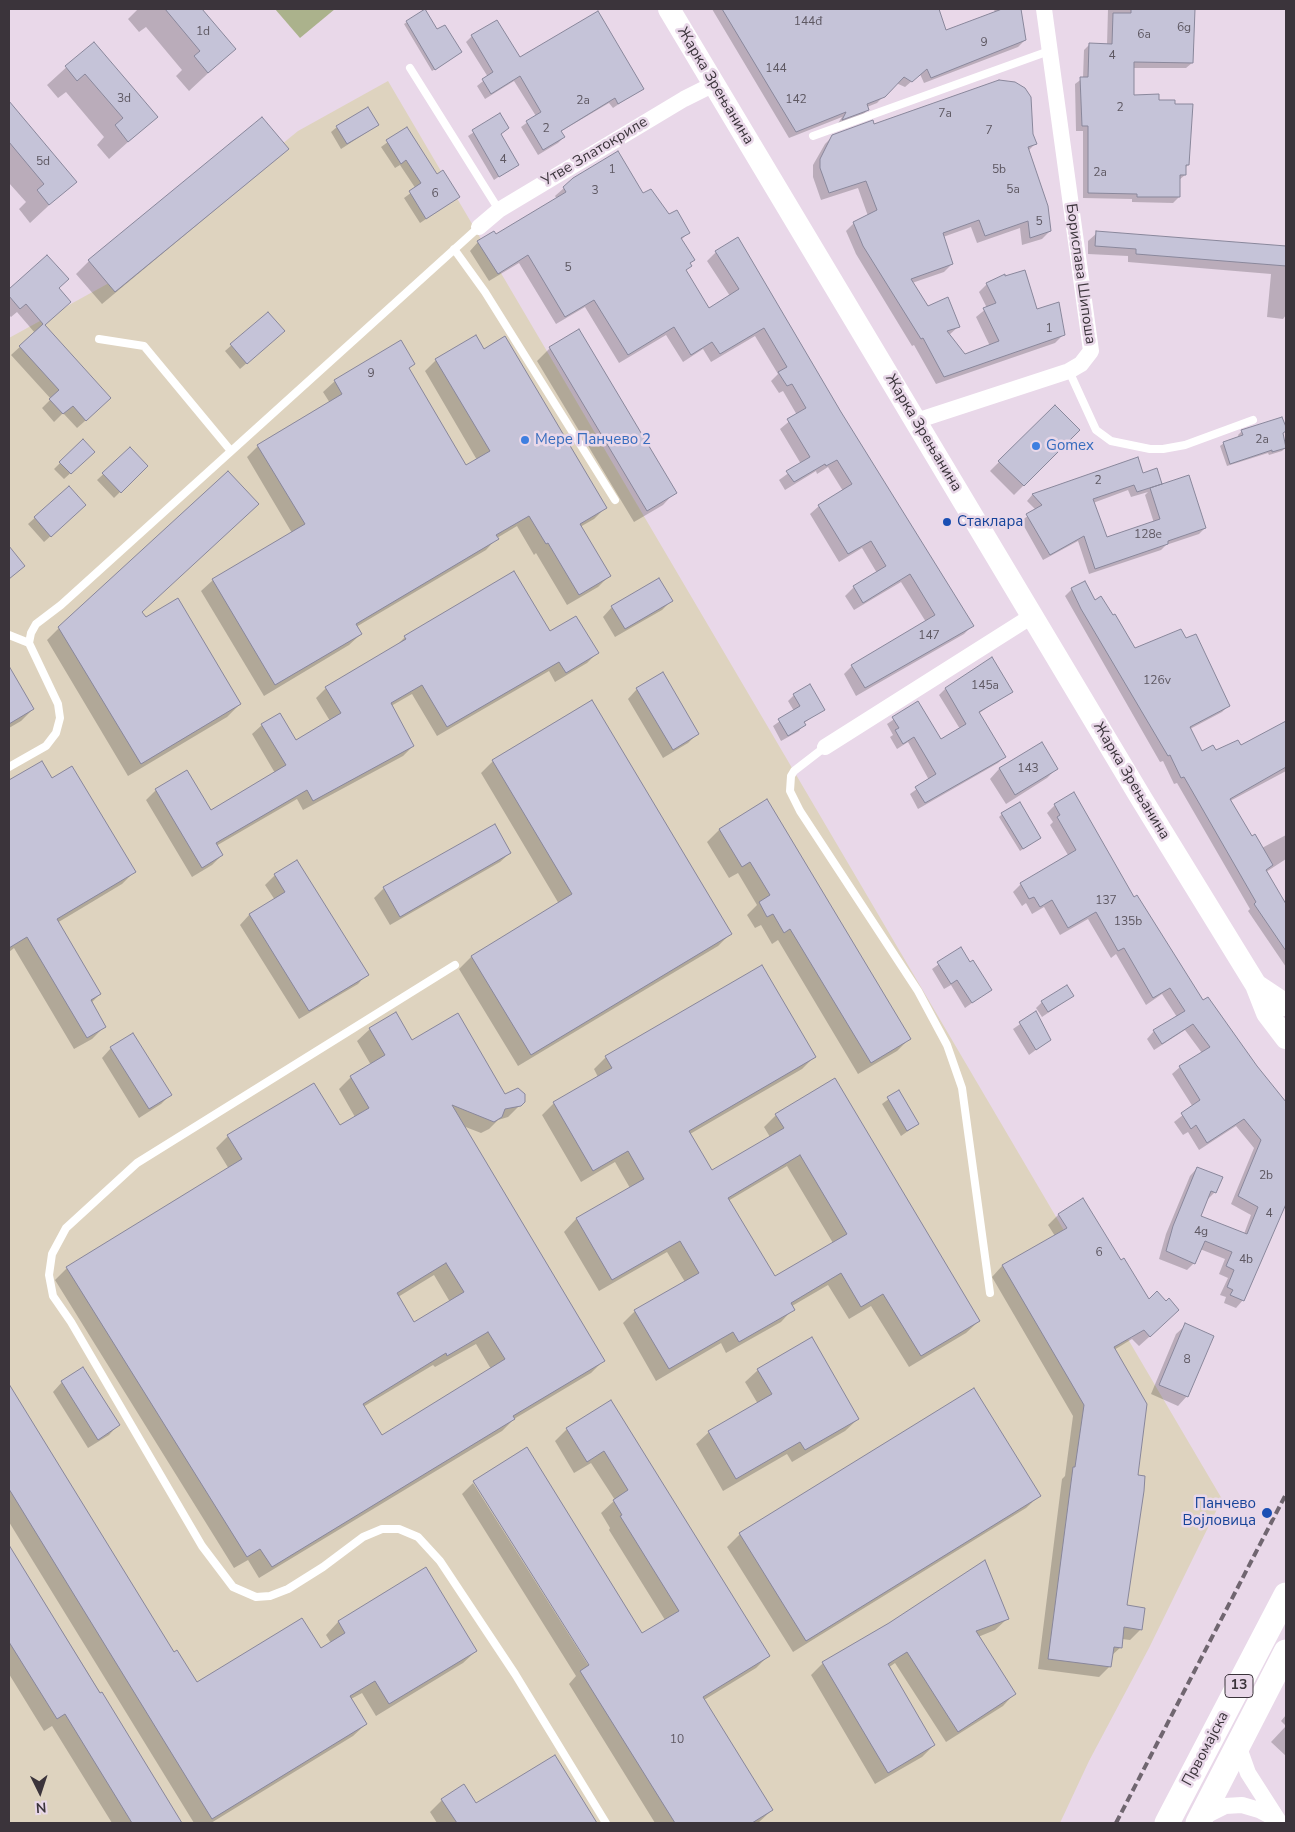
<!DOCTYPE html>
<meta charset="utf-8">
<style>
body{margin:0}
#map{position:relative;width:1295px;height:1832px;overflow:hidden;background:#e9d8e9;font-family:"Nunito Sans",sans-serif}
canvas{display:block}
.frame{position:absolute;inset:0;border:10px solid #3b343b;pointer-events:none}
.north{position:absolute;left:15px;top:1767px;width:50px;height:50px;-webkit-text-stroke:4px #e9d8e9;paint-order:stroke;rotate:176deg;font-size:14px;font-weight:700;line-height:20px;text-align:center;color:#3b343b}
.north::after{content:'';display:block;margin:auto;width:18px;height:22px;background:#3b343b;clip-path:polygon(50% 0,100% 100%,50% 72%,0 100%)}
</style>
<div id="map">
<canvas width="1295" height="1832"></canvas>
<div class="frame"></div>
<div class="north">N</div>
</div>
<script>
const ctx = document.querySelector('canvas').getContext('2d');
ctx.lineJoin = 'round';
function fill(path, color) {
  ctx.fillStyle = color;
  ctx.fill(path, 'evenodd');
}
function toPath(rows) {
  const path = new Path2D();
  for (const r of rows) {
    path.moveTo(r[0], r[1]);
    for (let i = 2; i < r.length; i += 2) path.lineTo(r[i], r[i + 1]);
  }
  return path;
}
function trace(path, color, width, dash) {
  ctx.strokeStyle = color;
  ctx.lineWidth = width;
  ctx.lineCap = dash ? 'butt' : 'round';
  ctx.setLineDash(dash || []);
  ctx.stroke(path);
}
function drawText(font, color, halo, rows, align = 'center') {
  ctx.font = font + ' "Nunito Sans",sans-serif';
  ctx.lineWidth = 5;
  ctx.setLineDash([]);
  ctx.textBaseline = 'middle';
  ctx.strokeStyle = halo;
  ctx.fillStyle = color;
  for (const [text, x, y, turn = 0] of rows) {
    ctx.save();
    ctx.translate(x, y);
    ctx.rotate((+turn || 0) * Math.PI / 180);
    ctx.textAlign = isNaN(turn) ? turn : align;
    if (halo) ctx.strokeText(text, 0, 0);
    ctx.fillText(text, 0, 0);
    ctx.restore();
  }
}
fill(toPath([
 [388,81,1222,1499,1149,1648,1089,1761,1060,1823,9,1823,9,338,118,278,298,131]
]), '#ded3bf');
fill(toPath([
 [275,9,335,9,300,38]
]), '#abb28c');
fill(toPath([
 [138,9,200,9,234,49,189,91,176,76,182,70,146,27,139,32,128,19],
 [712,9,807,9,843,69,822,9,937,9,945,31,995,13,994,9,1021,9,1025,40,1018,47,924,83,920,74,905,87,896,83,877,103,867,107,868,110,861,116,837,125,842,117,789,138],
 [1085,9,1193,9,1192,63,1186,68,1133,68,1133,96,1158,101,1188,165,1185,168,1185,175,1179,180,1179,197,1173,203,1132,202,1132,199,1083,198,1083,131,1076,131,1075,84,1083,78,1084,50,1090,44,1107,45,1108,9],
 [407,22,437,31,457,55,432,71,404,24],
 [472,36,519,59,642,88,613,108,609,103,560,132,564,137,558,143,538,155,521,127,536,116,514,81,485,99,477,86,488,77,466,42],
 [93,43,156,117,109,159,97,145,104,137,66,92,58,98,47,85],
 [14,109,75,181,30,223,19,209,26,202,9,183,9,113],
 [500,115,508,128,500,135,517,164,494,180,468,136],
 [378,125,341,149,331,132,337,127],
 [874,125,1032,134,1036,143,1028,151,1050,231,1042,239,1022,245,1020,228,977,243,971,227,943,237,952,264,944,272,912,283,927,307,958,327,949,335,965,355,990,346,976,317,987,308,979,292,987,284,1005,277,1063,335,1055,343,936,384,914,345,912,346,856,254,846,231,854,223,868,216,858,188,821,200,813,177,813,165,825,144,833,136],
 [406,129,436,176,459,197,420,223,404,198,416,189,400,165,395,168,381,147],
 [288,149,102,304,76,274,89,261],
 [564,188,643,195,689,232,681,240,690,266,685,271,708,310,730,296,707,261,716,252,840,413,972,626,964,634,856,696,844,674,852,666,926,622,901,582,854,610,845,596,854,587,877,573,862,548,839,562,810,514,819,506,843,491,828,467,817,474,816,471,785,490,779,480,801,464,780,429,797,415,783,391,779,393,771,381,778,374,755,336,711,362,703,349,683,362,666,335,619,363,585,307,556,324,519,263,489,281,470,251,478,242,496,236,557,199,555,196],
 [1097,233,1286,248,1286,315,1283,319,1267,317,1271,274,1128,262,1128,256,1088,254,1088,241],
 [47,257,58,288,44,325,101,407,77,428,63,413,54,422,42,408,51,399,11,355,35,333,17,312,11,317,9,315,9,290],
 [268,313,277,337,240,369,225,351],
 [579,331,675,492,663,505,634,522,537,361,550,348],
 [483,350,605,508,594,519,580,527,609,576,598,587,567,605,536,553,534,555,517,526,497,538,486,550,356,627,361,634,349,645,264,696,201,591,213,580,292,533,247,457,258,446,330,403,323,392,335,381,414,364,408,369,466,467,477,460,425,371,436,360],
 [1055,406,1079,430,1014,495,990,471],
 [1281,418,1286,430,1282,434,1286,447,1282,451,1269,455,1268,453,1227,466,1220,446,1224,443,1239,438,1238,435,1242,431],
 [130,449,146,466,114,498,97,480],
 [88,457,64,479,54,469,60,463],
 [1137,458,1142,474,1156,470,1161,485,1205,528,1199,534,1166,545,1161,550,1089,574,1078,541,1043,560,1021,521,1036,510,1027,501,1032,495],
 [1128,490,1131,497,1148,492,1145,495,1154,523,1106,539,1093,503],
 [69,487,79,511,44,542,28,524],
 [1072,589,1094,602,1134,649,1229,705,1222,712,1190,729,1201,752,1215,752,1240,747,1286,723,1286,771,1230,801,1252,838,1262,848,1286,835,1286,859,1266,872,1283,902,1286,900,1286,967,1248,911,1250,909,1177,783,1174,784,1163,761,1160,762,1065,596],
 [671,601,662,610,615,637,603,617,612,607],
 [141,612,240,704,227,717,128,776,47,640,59,628],
 [549,633,597,653,587,663,555,682,549,671,437,736,412,694,391,706,413,746,403,756,303,810,297,799,216,846,222,855,212,865,192,877,146,800,156,790,210,812,275,773,252,734,262,725,296,741,330,721,316,698,326,688,395,647,405,637],
 [9,669,33,709,21,721,9,728],
 [946,688,1011,691,978,714,1004,757,998,763,918,809,910,794,929,780,908,742,897,749,890,737,893,735,887,724,918,703,940,741,960,729,939,695],
 [637,689,698,733,688,743,663,758,628,699],
 [794,695,823,709,804,723,799,731,781,741,773,726,794,711,788,701],
 [1041,744,1056,769,1047,778,1006,804,990,779,999,769],
 [493,761,730,934,718,946,518,1066,459,969,471,957,559,904,481,773],
 [41,763,51,779,134,872,122,884,57,923,100,994,91,1003,105,1026,92,1039,74,1049,14,948,9,952,9,782],
 [767,801,909,1039,897,1051,858,1074,778,940,772,944,761,925,755,928,747,915,757,905,738,873,729,878,707,842,719,830],
 [1055,805,1134,898,1202,1002,1286,1104,1286,1201,1243,1300,1236,1308,1224,1303,1226,1297,1220,1295,1228,1278,1219,1274,1225,1259,1200,1249,1194,1263,1187,1270,1159,1259,1166,1234,1190,1176,1197,1168,1215,1192,1207,1200,1200,1216,1244,1234,1251,1215,1231,1204,1254,1148,1236,1126,1199,1150,1188,1132,1183,1135,1174,1122,1193,1107,1172,1074,1180,1067,1202,1053,1185,1030,1154,1050,1147,1039,1154,1031,1177,1017,1162,994,1146,1005,1116,954,1111,958,1088,919,1060,935,1044,907,1032,914,1026,903,1022,906,1013,892,1021,884,1068,855,1050,825,1053,822,1047,813],
 [1002,814,1037,840,1020,851,999,817],
 [510,853,500,862,390,925,374,898,384,888,418,868],
 [297,862,367,974,358,984,299,1019,240,925,249,915,275,900,265,885,275,875],
 [960,949,990,990,965,1008,951,985,944,989,932,969],
 [1073,996,1042,1017,1036,1008,1042,1002],
 [1036,1013,1049,1040,1029,1055,1013,1029],
 [395,1014,412,1041,520,1105,508,1117,498,1120,489,1129,481,1133,463,1126,603,1361,591,1373,514,1419,502,1431,259,1578,248,1560,234,1568,55,1280,67,1268,229,1169,216,1148,228,1136,339,1126,355,1117,339,1089,351,1077,371,1065,357,1041,370,1029],
 [434,1275,450,1302,414,1324,398,1297],
 [476,1344,491,1369,381,1437,363,1407,433,1365,435,1367],
 [111,1048,170,1095,161,1104,139,1118,102,1058],
 [606,1057,814,1057,802,1069,690,1134,712,1172,770,1137,764,1127,776,1115,979,1321,966,1333,909,1367,871,1306,849,1319,828,1285,792,1306,793,1309,781,1322,726,1353,721,1343,656,1381,623,1323,635,1311,685,1282,667,1252,599,1291,564,1232,576,1219,630,1188,615,1162,581,1182,542,1115,554,1103,598,1077,594,1069],
 [787,1166,833,1243,775,1278,728,1201],
 [898,1092,918,1124,901,1136,882,1104],
 [1059,1214,1120,1262,1148,1301,1167,1321,1139,1346,1132,1339,1114,1350,1136,1476,1126,1606,1141,1629,1130,1640,1122,1639,1121,1647,1111,1656,1110,1666,1099,1677,1038,1669,1062,1479,1065,1476,1073,1416,992,1277,1002,1266,1055,1236,1048,1225],
 [1186,1325,1187,1396,1178,1406,1151,1394,1176,1334],
 [758,1370,858,1419,845,1431,792,1462,787,1454,723,1491,696,1444,709,1432,758,1404,745,1382],
 [62,1382,118,1425,109,1435,88,1448,53,1392],
 [9,1386,173,1653,197,1683,321,1650,331,1643,326,1635,338,1622,425,1569,476,1651,463,1663,376,1716,362,1693,351,1699,366,1724,353,1736,211,1823,194,1823,9,1522],
 [973,1390,1039,1496,1026,1508,793,1652,727,1547,740,1534],
 [611,1402,768,1656,756,1668,704,1700,772,1810,758,1823,655,1823,569,1684,576,1676,462,1494,474,1482,527,1449,642,1634,665,1620,609,1530,610,1528,601,1513,615,1500,591,1463,574,1473,555,1441,567,1429],
 [473,1483,476,1483,594,1670,592,1671],
 [9,1546,181,1823,112,1823,52,1726,44,1731,9,1674],
 [1007,1619,995,1630,978,1637,1014,1694,1003,1706,946,1742,895,1663,888,1668,934,1745,922,1757,875,1784,811,1675,823,1663],
 [1286,1715,1286,1756,1271,1742,1286,1726,1281,1721],
 [554,1757,595,1823,437,1823,430,1812,442,1800,476,1804]
]), '#0003');
const building = toPath([
 [165,9,202,9,236,49,208,73,194,56,200,51,165,9],
 [425,9,437,29,445,25,462,52,435,70,406,21,425,9],
 [722,9,939,9,946,30,1002,9,1021,9,1026,40,931,78,927,69,912,82,904,77,885,97,867,104,869,110,842,120,846,112,796,132,722,9],
 [1131,9,1195,9,1193,63,1134,62,1134,95,1159,94,1159,100,1175,100,1175,104,1193,104,1189,165,1186,165,1186,175,1180,175,1180,197,1137,197,1137,194,1088,193,1088,126,1082,126,1080,77,1088,77,1089,43,1112,44,1113,13,1131,13,1131,9],
 [598,11,644,89,618,104,615,98,561,131,565,137,543,150,526,121,541,112,520,76,491,94,482,79,493,72,471,35,497,20,520,57,598,11],
 [94,42,158,117,128,142,115,125,123,118,85,74,77,81,65,66,94,42],
 [999,80,1015,82,1025,88,1031,97,1033,134,1037,144,1028,147,1048,206,1051,231,1030,238,1028,221,985,236,979,220,943,233,953,264,911,279,928,306,948,297,960,327,947,331,965,354,999,341,983,308,996,303,986,283,1005,274,1005,276,1025,270,1037,309,1059,302,1065,335,944,377,923,338,921,339,863,246,853,222,877,210,866,181,829,193,820,168,820,159,832,135,873,120,874,124,999,80],
 [9,101,77,182,49,205,37,190,44,184,9,142,9,101],
 [368,107,379,125,347,144,336,126,368,107],
 [500,113,509,128,501,134,519,165,499,177,472,130,500,113],
 [262,117,289,149,115,292,88,260,262,117],
 [407,127,437,174,443,170,460,197,426,219,409,191,421,183,406,160,401,164,386,140,407,127],
 [618,151,643,193,651,189,669,214,677,210,690,233,681,238,695,260,690,263,692,266,686,270,709,308,739,289,715,251,738,237,841,412,974,626,865,688,851,665,935,615,910,574,863,603,853,586,886,566,871,541,848,554,818,505,852,484,837,460,826,466,825,464,794,482,786,471,810,457,787,419,806,408,792,384,787,386,778,372,787,367,764,328,720,354,712,342,691,355,674,327,628,355,594,300,565,317,528,255,498,274,477,241,494,231,496,234,566,192,563,187,573,178,618,151],
 [1096,231,1286,246,1286,266,1136,254,1136,249,1095,246,1096,231],
 [47,255,69,279,59,288,71,302,45,325,111,398,86,421,73,406,63,414,49,399,59,390,19,346,43,324,26,304,20,309,9,296,9,289,47,255],
 [268,312,285,331,247,364,230,344,268,312],
 [579,329,677,493,647,511,549,347,579,329],
 [476,335,484,349,505,336,607,508,580,524,611,576,579,595,548,543,546,544,529,516,496,535,499,539,356,624,362,634,275,685,212,579,305,524,257,445,342,394,334,380,401,340,415,364,409,368,466,465,490,451,435,359,476,335],
 [1055,405,1080,430,1024,486,998,461,1055,405],
 [1282,417,1286,427,1286,431,1283,433,1286,448,1272,452,1272,450,1230,464,1223,442,1243,435,1241,430,1282,417],
 [83,439,95,452,71,474,59,462,83,439],
 [130,447,148,466,121,493,102,473,130,447],
 [1138,457,1143,473,1157,468,1162,484,1189,475,1206,528,1168,541,1168,544,1095,569,1084,536,1050,555,1026,514,1042,505,1032,494,1138,457],
 [1162,484,1150,488,1160,519,1107,537,1093,499,1134,485,1137,492,1162,484],
 [228,471,259,504,142,612,146,617,178,598,241,704,141,764,58,627,228,471],
 [69,486,86,505,51,537,34,517,69,486],
 [9,546,25,566,9,579,9,546],
 [514,571,550,631,576,616,599,653,566,673,559,662,447,727,422,685,391,703,414,746,313,801,307,790,216,843,223,855,202,868,155,789,187,770,211,810,286,765,261,724,280,713,296,740,341,713,325,687,406,639,404,636,514,571],
 [659,578,673,601,625,629,611,606,659,578],
 [1085,581,1095,600,1101,596,1113,615,1115,614,1135,648,1181,629,1186,638,1196,634,1230,706,1190,727,1202,751,1213,745,1216,750,1238,740,1241,745,1286,721,1286,767,1230,799,1252,836,1255,834,1273,865,1266,870,1286,904,1286,951,1254,904,1256,902,1184,777,1181,778,1170,755,1168,756,1081,609,1071,588,1085,581],
 [992,657,1013,692,979,712,1006,757,925,803,915,787,936,774,914,737,903,744,895,730,899,728,892,717,918,701,941,739,966,724,945,688,992,657],
 [9,666,34,709,9,724,9,666],
 [663,672,699,734,673,750,636,688,663,672],
 [810,684,825,710,804,722,806,725,788,736,778,719,800,706,793,694,810,684],
 [592,700,732,934,531,1055,471,956,572,894,492,760,592,700],
 [1042,742,1058,769,1015,795,999,768,1042,742],
 [42,761,52,778,72,766,136,872,57,919,101,994,91,1000,106,1027,87,1038,27,937,9,948,9,780,42,761],
 [1074,792,1134,897,1137,895,1203,1000,1208,997,1257,1066,1286,1102,1286,1204,1244,1301,1230,1295,1233,1290,1227,1287,1234,1270,1226,1266,1232,1252,1205,1241,1195,1264,1166,1251,1173,1226,1197,1167,1223,1177,1216,1193,1211,1191,1201,1216,1247,1234,1258,1207,1238,1196,1261,1140,1244,1119,1207,1143,1196,1125,1191,1129,1181,1113,1200,1100,1179,1066,1210,1047,1193,1024,1162,1044,1153,1030,1185,1011,1170,988,1153,998,1124,948,1118,951,1096,912,1068,928,1052,900,1040,907,1034,897,1029,899,1020,883,1076,850,1057,817,1060,815,1054,804,1074,792],
 [767,799,911,1039,871,1063,790,929,784,933,773,914,767,917,759,902,770,895,750,862,742,867,719,829,767,799],
 [1020,802,1041,838,1023,849,1001,813,1020,802],
 [495,824,511,853,400,917,383,887,495,824],
 [297,860,369,975,309,1011,249,914,285,892,274,874,297,860],
 [961,947,970,962,973,960,992,990,972,1003,957,980,951,984,937,962,961,947],
 [762,965,816,1057,689,1131,712,1170,784,1128,775,1114,835,1078,980,1321,921,1356,883,1294,861,1307,841,1273,791,1303,795,1310,739,1342,733,1332,669,1369,634,1310,699,1273,680,1241,612,1280,576,1218,644,1179,628,1151,593,1171,553,1102,612,1068,605,1056,762,965],
 [800,1155,847,1234,775,1276,728,1198,800,1155],
 [1067,985,1074,996,1048,1012,1041,1001,1067,985],
 [1036,1011,1051,1040,1036,1050,1019,1022,1036,1011],
 [396,1012,412,1040,458,1013,505,1094,518,1088,525,1094,525,1102,521,1106,505,1109,502,1117,494,1122,452,1105,605,1361,513,1416,515,1419,272,1567,260,1549,247,1557,66,1267,242,1159,227,1135,314,1083,340,1125,369,1108,350,1076,385,1055,369,1028,396,1012],
 [446,1263,464,1292,414,1322,397,1293,446,1263],
 [488,1332,505,1359,382,1435,363,1404,446,1353,447,1356,488,1332],
 [133,1033,172,1095,149,1109,110,1047,133,1033],
 [899,1090,919,1124,907,1131,887,1097,899,1090],
 [1083,1198,1121,1260,1124,1258,1149,1299,1157,1291,1166,1301,1169,1298,1179,1310,1150,1337,1144,1330,1114,1347,1147,1404,1138,1475,1145,1476,1144,1491,1127,1605,1145,1608,1142,1630,1124,1627,1122,1648,1114,1647,1111,1667,1048,1659,1073,1467,1075,1467,1084,1405,1002,1265,1067,1228,1058,1214,1083,1198],
 [1185,1323,1214,1336,1188,1397,1159,1385,1185,1323],
 [812,1337,859,1419,805,1450,800,1442,736,1479,708,1431,772,1394,757,1369,812,1337],
 [83,1367,120,1425,98,1440,61,1381,83,1367],
 [9,1384,174,1652,177,1650,197,1682,302,1618,321,1648,345,1633,338,1621,426,1567,477,1651,389,1704,375,1681,350,1696,367,1724,212,1819,9,1489,9,1384],
 [974,1388,1041,1496,806,1641,739,1533,974,1388],
 [611,1400,770,1656,703,1697,773,1810,752,1823,675,1823,580,1671,589,1665,473,1481,527,1447,642,1633,679,1611,620,1516,622,1515,613,1500,628,1490,604,1451,587,1462,566,1428,611,1400],
 [9,1545,100,1693,102,1692,182,1823,132,1823,65,1714,57,1719,9,1642,9,1545],
 [985,1560,1009,1619,976,1631,1016,1694,958,1732,907,1652,888,1664,935,1745,888,1773,822,1662,889,1623,985,1560],
 [555,1755,597,1823,457,1823,441,1799,464,1784,476,1803,555,1755]
]);
fill(building, '#c5c3d8');
trace(building, '#89879b', 1);
trace(toPath([
 [410,68,499,210],
 [813,136,1049,51],
 [454,249,485,292,615,500],
 [99,339,144,346,231,451],
 [1069,371,1096,430,1111,441,1150,449,1163,449,1185,445,1253,420],
 [9,635,29,643],
 [825,747,794,771,791,776,790,791,800,811,918,991,947,1045,962,1088,990,1293],
 [9,767,46,746,56,733,60,718,58,704,29,643,31,633,36,624,61,605,479,227],
 [455,965,137,1163,66,1228,52,1254,49,1275,53,1296,71,1322,202,1546,233,1587,256,1597,270,1596,288,1589,323,1567,363,1537,382,1529,399,1529,418,1537,440,1561,515,1674,606,1823]
]), '#fff', 8);
trace(toPath([
 [479,227,499,210,684,99,714,84],
 [916,421,1069,371,1081,364,1091,351,1044,9],
 [825,747,1032,616],
 [1238,1745,1248,1773,1280,1823],
 [1201,1818,1225,1806,1242,1805,1259,1810,1276,1819]
]), '#fff', 16);
trace(toPath([
 [669,9,1141,798,1256,985,1267,1013,1286,1038],
 [1256,985,1286,1005]
]), '#fff', 22);
trace(toPath([
 [1167,1823,1286,1595],
 [1198,1823,1286,1652]
]), '#fff', 25);
trace(toPath([
 [1116,1823,1286,1494]
]), '#706670', 4, [8, 4]);
for (const [x, y, r, color] of [
 [525,440,5,"#3f7fe0"],
 [1036,446,5,"#3f7fe0"],
 [947,522,5,"#1a4fb4"],
 [1267,1513,6,"#1a4fb4"]
]) {
  const dot = new Path2D();
  dot.arc(x, y, r, 0, 2 * Math.PI);
  ctx.fillStyle = color;
  ctx.fill(dot);
  trace(dot, '#e9d8e9', 2);
}
drawText('12px', '#5e5862', null, [
 ["144đ",808,22],
 ["6g",1184,28],
 ["1d",203,32],
 ["6a",1144,35],
 ["9",984,43],
 ["4",1112,56],
 ["144",776,69],
 ["3d",124,99],
 ["142",796,100],
 ["2a",583,101],
 ["2",1120,108],
 ["7a",945,114],
 ["2",546,129],
 ["7",989,131],
 ["4",503,160],
 ["5d",43,162],
 ["1",612,170],
 ["5b",999,170],
 ["2a",1100,173],
 ["5a",1013,190],
 ["3",595,191],
 ["6",435,194],
 ["5",1039,222],
 ["5",568,268],
 ["1",1049,329],
 ["9",371,374],
 ["2a",1262,440],
 ["2",1098,481],
 ["128e",1148,535],
 ["147",929,636],
 ["126v",1157,681],
 ["145a",985,686],
 ["143",1028,769],
 ["137",1106,901],
 ["135b",1128,922],
 ["2b",1266,1176],
 ["4",1269,1214],
 ["4g",1201,1232],
 ["6",1099,1253],
 ["4b",1246,1260],
 ["8",1187,1360],
 ["10",677,1740]
]);
for (const [x, y, w] of [
 [1239,1686,28]
]) {
  const box = new Path2D();
  box.roundRect(x - w / 2, y - 11.5, w, 23, 4);
  ctx.fillStyle = '#e9d8e9';
  ctx.fill(box);
  trace(box, '#3b343b', 1);
}
drawText('bold 14px', '#3b343b', null, [
 ["13",1239,1686]
]);
drawText('15px', '#3b343b', '#e9d8e9', [
 ["Жарка Зрењанина",715,86,59],
 ["Утве Златокриле",595,152,-31],
 ["Борислава Шипоша",1080,274,82],
 ["Жарка Зрењанина",923,433,59],
 ["Жарка Зрењанина",1131,781,59],
 ["Првомајска",1206,1749,-62]
]);
drawText('15px', '#366cbe', '#e9d8e9', [
 ["Мере Панчево 2",535,440],
 ["Gomex",1046,446]
], 'left');
drawText('15px', '#164399', '#e9d8e9', [
 ["Стаклара",957,522],
 ["Панчево",1256,1504,"right"],
 ["Војловица",1256,1521,"right"]
], 'left');
</script>
